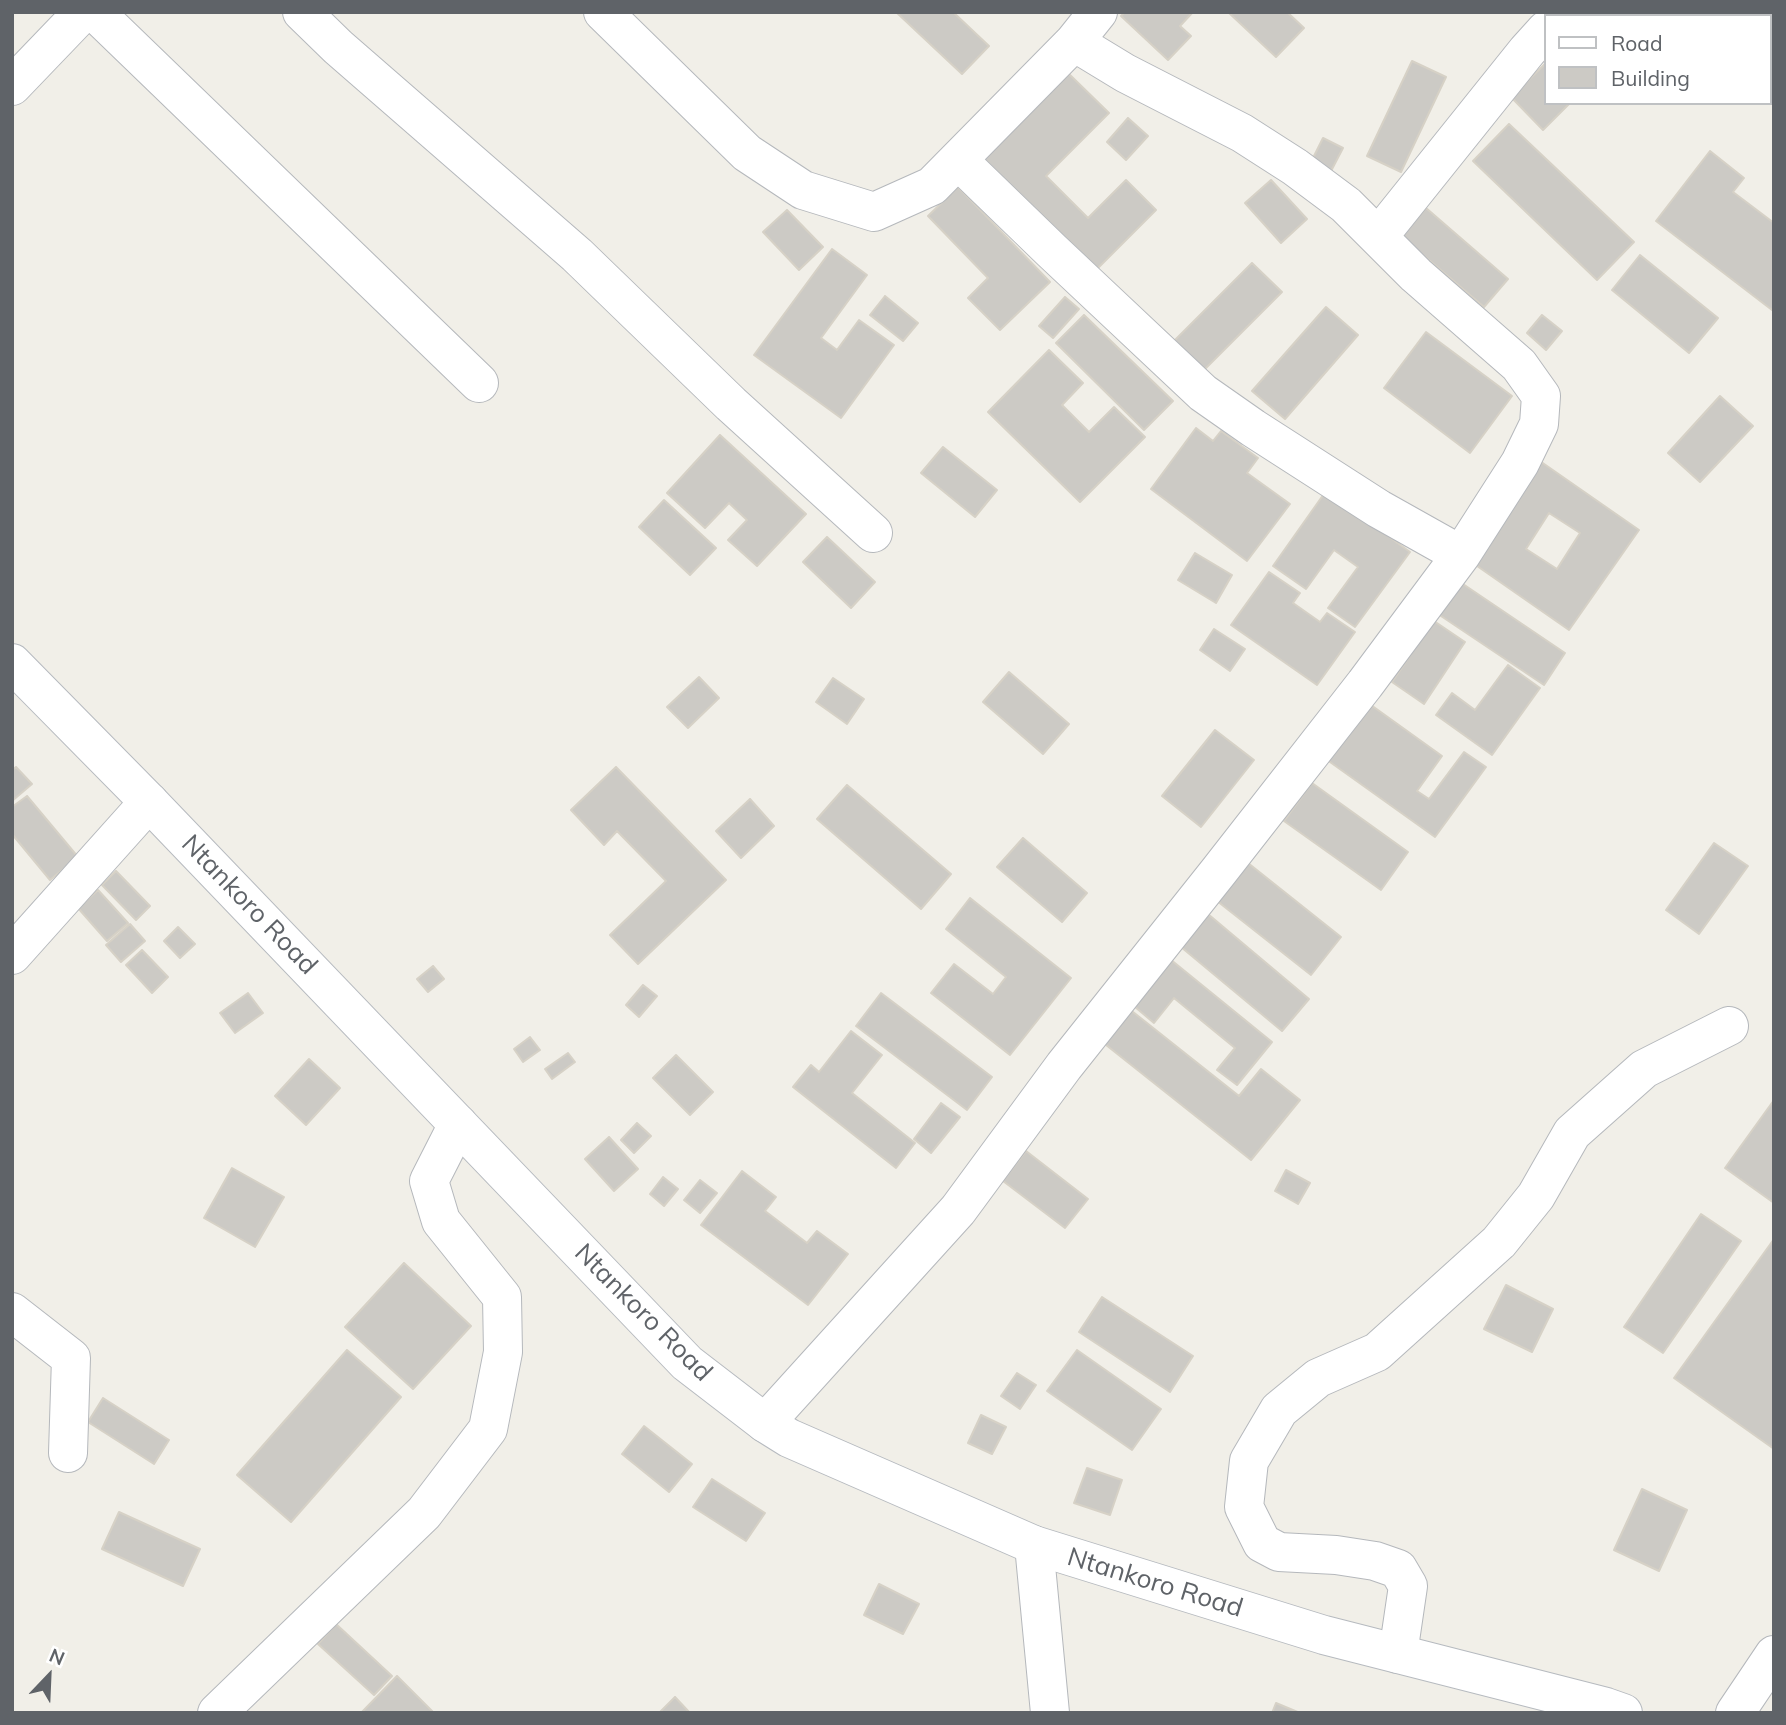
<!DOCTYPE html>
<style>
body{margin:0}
#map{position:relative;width:1786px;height:1725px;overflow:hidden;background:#f1efe8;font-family:Mulish,sans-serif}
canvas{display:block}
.frame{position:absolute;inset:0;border:14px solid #5f6368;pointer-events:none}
.legend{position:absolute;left:1544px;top:14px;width:228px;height:91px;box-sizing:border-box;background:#fff;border:2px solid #bfc1c3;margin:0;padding:9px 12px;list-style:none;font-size:21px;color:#5f6368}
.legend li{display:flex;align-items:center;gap:14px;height:35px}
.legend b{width:35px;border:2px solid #bfc1c3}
.north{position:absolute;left:14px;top:1641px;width:70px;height:70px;-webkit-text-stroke:5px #fff;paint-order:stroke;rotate:23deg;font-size:19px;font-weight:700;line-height:28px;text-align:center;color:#5f6368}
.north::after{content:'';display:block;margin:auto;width:24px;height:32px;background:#5f6368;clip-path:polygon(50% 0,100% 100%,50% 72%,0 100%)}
</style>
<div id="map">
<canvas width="1786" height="1725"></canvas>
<div class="frame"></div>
<ul class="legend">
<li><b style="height:9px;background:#fff"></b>Road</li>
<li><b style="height:19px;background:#cccac5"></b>Building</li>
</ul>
<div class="north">N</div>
</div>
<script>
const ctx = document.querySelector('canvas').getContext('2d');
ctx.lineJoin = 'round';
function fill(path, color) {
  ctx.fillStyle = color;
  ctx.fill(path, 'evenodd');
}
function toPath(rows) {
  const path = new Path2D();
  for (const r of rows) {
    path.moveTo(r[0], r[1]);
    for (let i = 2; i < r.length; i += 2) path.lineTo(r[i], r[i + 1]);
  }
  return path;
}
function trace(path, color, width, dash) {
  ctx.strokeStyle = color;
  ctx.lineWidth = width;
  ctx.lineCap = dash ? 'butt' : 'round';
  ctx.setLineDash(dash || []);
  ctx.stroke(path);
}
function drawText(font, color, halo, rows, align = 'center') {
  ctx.font = font + ' Mulish,sans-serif';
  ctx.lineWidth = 6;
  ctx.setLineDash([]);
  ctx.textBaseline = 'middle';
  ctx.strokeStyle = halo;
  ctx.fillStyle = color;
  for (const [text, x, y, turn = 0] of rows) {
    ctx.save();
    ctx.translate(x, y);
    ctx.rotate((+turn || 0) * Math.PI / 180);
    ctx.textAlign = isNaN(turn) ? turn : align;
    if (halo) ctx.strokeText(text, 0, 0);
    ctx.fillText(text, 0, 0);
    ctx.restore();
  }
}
const building = toPath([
 [896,12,953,12,989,46,962,74,896,12],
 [1125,12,1193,12,1180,26,1191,36,1168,60,1121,16,1125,12],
 [1228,12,1287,12,1304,28,1276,57,1228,12],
 [1664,12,1728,12,1732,16,1668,16,1664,12],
 [1738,12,1774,12,1774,46,1772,47,1770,46,1770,16,1742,16,1738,12],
 [1412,61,1446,77,1401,172,1367,156,1412,61],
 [1546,63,1546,103,1570,103,1543,130,1511,97,1546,63],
 [1069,74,1109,113,1046,176,1088,218,1126,180,1156,210,1089,277,977,166,1069,74],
 [1128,118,1148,136,1126,160,1107,142,1128,118],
 [1509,124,1634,242,1597,280,1473,161,1509,124],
 [1323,138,1343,148,1330,173,1310,164,1323,138],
 [1710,151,1744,178,1733,192,1774,223,1774,308,1772,310,1656,221,1710,151],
 [1271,180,1307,219,1281,243,1245,203,1271,180],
 [958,187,1050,282,1000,330,968,298,988,278,928,216,958,187],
 [1426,208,1508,279,1484,307,1401,236,1426,208],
 [787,210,823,247,799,270,763,232,787,210],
 [832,249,867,275,821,338,837,350,859,320,894,345,841,418,754,355,832,249],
 [1640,255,1718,318,1689,353,1612,290,1640,255],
 [1252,263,1282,292,1198,376,1168,347,1252,263],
 [885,296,918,323,903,341,870,315,885,296],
 [1065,297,1079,309,1053,338,1039,326,1065,297],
 [1326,307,1358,335,1285,419,1252,391,1326,307],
 [1084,315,1173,401,1144,430,1056,343,1084,315],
 [1542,315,1562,331,1546,350,1527,333,1542,315],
 [1426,332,1512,396,1470,453,1384,388,1426,332],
 [1049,350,1083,383,1062,405,1089,432,1114,407,1145,437,1080,502,988,412,1049,350],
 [1720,396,1753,426,1700,482,1668,453,1720,396],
 [1196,428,1213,441,1221,431,1258,458,1247,473,1290,504,1247,561,1151,489,1196,428],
 [720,435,806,514,757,566,728,540,747,520,729,503,705,528,667,493,720,435],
 [943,447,997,490,975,517,921,473,943,447],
 [1537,459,1639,530,1569,630,1467,559,1537,459],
 [1549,513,1580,533,1557,569,1526,549,1549,513],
 [1326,491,1410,552,1355,627,1328,608,1358,567,1334,550,1306,589,1273,566,1326,491],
 [664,500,716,548,690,575,639,527,664,500],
 [827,537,875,582,851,608,803,562,827,537],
 [1195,553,1232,575,1216,603,1178,580,1195,553],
 [1269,572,1300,593,1293,603,1320,622,1327,613,1355,632,1317,685,1231,625,1269,572],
 [1460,582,1565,653,1544,685,1438,614,1460,582],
 [1434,621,1465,642,1424,704,1392,682,1434,621],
 [1214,629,1245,649,1230,671,1200,650,1214,629],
 [1508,665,1540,688,1492,755,1436,715,1452,693,1475,710,1508,665],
 [1009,672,1069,724,1043,754,983,702,1009,672],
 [699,677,719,698,688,728,667,707,699,677],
 [833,678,864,699,847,724,816,702,833,678],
 [1364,700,1442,756,1417,791,1429,799,1464,752,1486,767,1435,837,1323,757,1364,700],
 [1215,730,1254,760,1201,827,1162,796,1215,730],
 [16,767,32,784,12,801,12,770,16,767],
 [616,767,726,880,638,964,610,935,666,881,617,831,604,845,571,810,616,767],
 [1312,783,1408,852,1381,890,1284,821,1312,783],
 [847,785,951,874,921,909,817,819,847,785],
 [27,796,78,857,50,880,12,834,12,807,27,796],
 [750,799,774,826,741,858,716,831,750,799],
 [1023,838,1087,893,1062,922,997,867,1023,838],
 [1714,843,1748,866,1699,934,1666,910,1714,843],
 [1243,859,1341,937,1311,975,1212,897,1243,859],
 [116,871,150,906,136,920,102,885,116,871],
 [98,890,128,923,107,941,78,908,98,890],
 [970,898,1071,978,1010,1055,931,993,954,964,993,994,1006,977,946,929,970,898],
 [1202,909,1309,999,1282,1031,1175,942,1202,909],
 [130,924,145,941,121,962,106,945,130,924],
 [178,927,195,944,180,958,164,941,178,927],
 [142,950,168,977,152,993,126,965,142,950],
 [1165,955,1272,1042,1237,1085,1217,1070,1235,1048,1174,998,1154,1023,1128,1001,1165,955],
 [433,966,444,979,428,992,417,979,433,966],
 [643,985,657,996,639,1017,626,1005,643,985],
 [248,993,263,1013,235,1033,220,1013,248,993],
 [881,993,992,1077,967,1110,856,1026,881,993],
 [1123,1004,1239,1096,1261,1069,1300,1100,1251,1160,1096,1037,1123,1004],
 [851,1031,882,1055,852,1093,915,1143,896,1168,793,1087,811,1065,819,1072,851,1031],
 [530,1037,540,1050,523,1062,514,1049,530,1037],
 [568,1053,575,1062,552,1079,545,1069,568,1053],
 [676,1055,713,1092,690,1115,653,1078,676,1055],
 [309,1059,340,1088,306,1125,275,1096,309,1059],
 [1774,1100,1774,1203,1725,1168,1774,1100],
 [941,1103,960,1117,931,1153,914,1139,941,1103],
 [637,1123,651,1136,634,1153,621,1140,637,1123],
 [609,1137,638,1169,614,1191,585,1159,609,1137],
 [1026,1151,1088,1199,1065,1228,1003,1181,1026,1151],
 [232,1168,284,1197,255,1247,204,1218,232,1168],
 [1286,1170,1310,1183,1298,1204,1275,1191,1286,1170],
 [742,1171,776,1197,765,1211,807,1243,817,1231,848,1254,808,1305,701,1225,742,1171],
 [663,1177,678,1189,664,1206,650,1194,663,1177],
 [700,1180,717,1193,700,1213,684,1200,700,1180],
 [1701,1214,1741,1241,1663,1353,1624,1327,1701,1214],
 [1774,1239,1774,1449,1674,1378,1774,1239],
 [404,1263,471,1326,413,1389,345,1327,404,1263],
 [1506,1285,1553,1309,1532,1352,1484,1329,1506,1285],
 [1102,1297,1193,1356,1170,1392,1079,1332,1102,1297],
 [347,1350,401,1397,291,1522,237,1475,347,1350],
 [1077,1350,1161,1409,1132,1450,1047,1391,1077,1350],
 [1017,1373,1036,1385,1020,1409,1001,1396,1017,1373],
 [103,1398,169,1440,154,1464,88,1422,103,1398],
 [981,1415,1006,1427,992,1454,968,1443,981,1415],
 [644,1426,692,1464,669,1492,622,1454,644,1426],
 [1087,1468,1122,1480,1110,1515,1074,1503,1087,1468],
 [712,1479,765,1513,746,1541,693,1507,712,1479],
 [1642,1489,1687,1510,1659,1571,1614,1550,1642,1489],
 [119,1512,200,1549,183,1586,102,1549,119,1512],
 [879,1584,919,1604,903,1634,864,1615,879,1584],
 [336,1624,392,1676,374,1695,318,1644,336,1624],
 [397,1676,434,1713,361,1713,397,1676],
 [675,1697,690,1713,659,1713,675,1697],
 [1276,1703,1300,1713,1272,1713,1276,1703]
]);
fill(building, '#cccac5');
trace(building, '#d6d1c6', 2);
const minor = toPath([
 [95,12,479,383],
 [302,12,338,47,577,255,731,404,873,533],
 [603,12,747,153,803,190,874,212,932,186,1074,42,1098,12],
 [12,86,83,12],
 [958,160,1052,251,1203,393,1253,428,1379,509,1461,555],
 [1378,237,1527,51,1546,30],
 [12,955,149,802],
 [12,1312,71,1358,68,1453],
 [765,1423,958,1210,1064,1066,1219,871,1365,684,1461,555,1520,463,1539,424,1541,396,1519,365,1416,275,1346,205,1295,167,1242,133,1125,73,1074,42],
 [1034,1545,1050,1713],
 [1398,1654,1408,1586,1398,1569,1375,1561,1336,1555,1279,1552,1262,1543,1244,1507,1249,1461,1279,1410,1318,1378,1377,1352,1499,1242,1536,1196,1572,1133,1644,1069,1729,1026],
 [217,1713,424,1513,488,1429,503,1352,502,1297,441,1221,429,1181,458,1124],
 [1735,1713,1774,1655]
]);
const secondary = toPath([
 [12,663,149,802,687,1363,765,1423,789,1438,1034,1545,1324,1635,1606,1707,1623,1713]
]);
trace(minor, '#b5b8bc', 40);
trace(secondary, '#b6babf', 40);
trace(minor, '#fff', 38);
trace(secondary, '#fff', 38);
drawText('26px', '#5f6368', '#fff', [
 ["Ntankoro Road",249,905,46],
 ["Ntankoro Road",643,1313,45],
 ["Ntankoro Road",1155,1583,17]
]);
</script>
